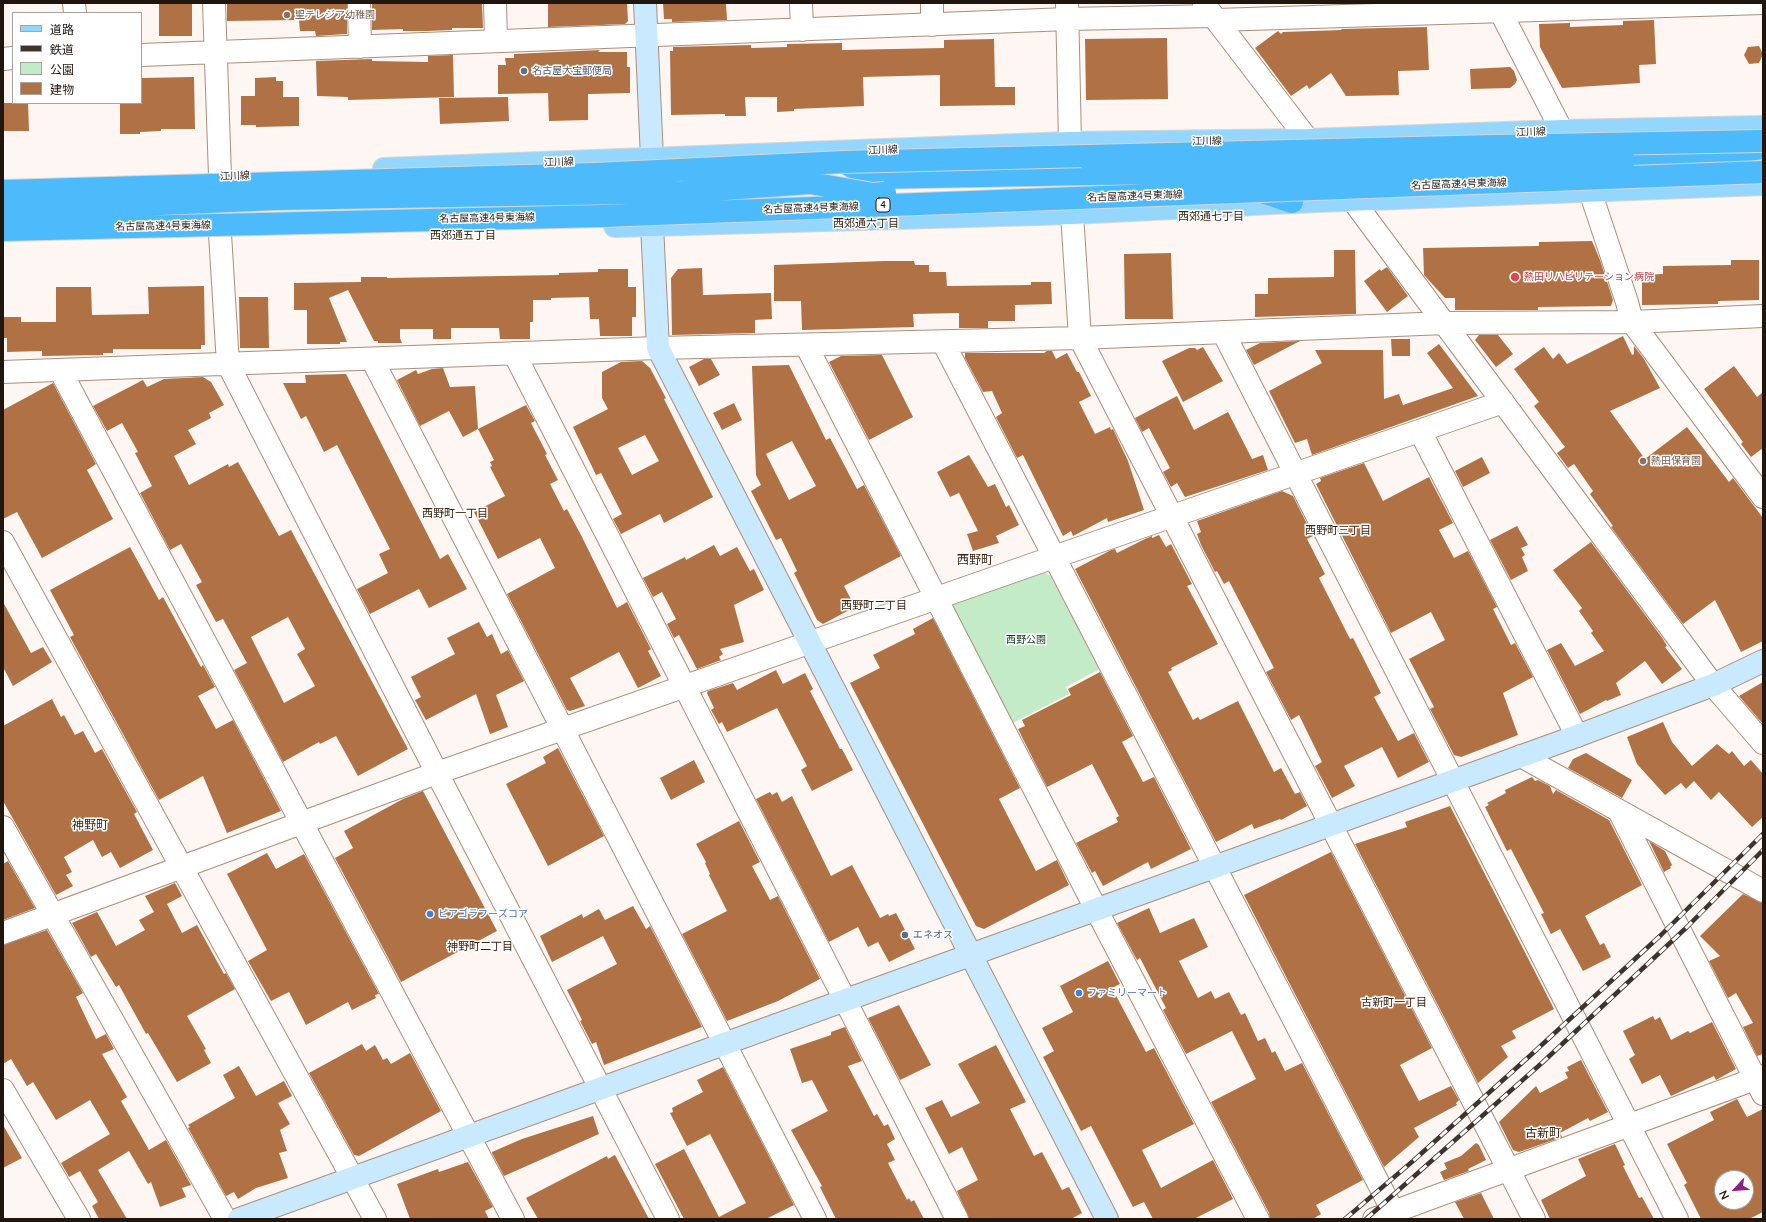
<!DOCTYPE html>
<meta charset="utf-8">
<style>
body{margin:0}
#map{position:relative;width:1766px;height:1222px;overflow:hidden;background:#fdf6f2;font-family:Lato,"Noto Sans JP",sans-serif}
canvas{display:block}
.frame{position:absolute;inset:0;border:4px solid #21160e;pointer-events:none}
.legend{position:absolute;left:12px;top:12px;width:130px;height:92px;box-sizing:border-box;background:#fff;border:1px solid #a6a29f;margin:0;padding:5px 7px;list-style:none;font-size:12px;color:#21160e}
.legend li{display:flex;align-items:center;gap:8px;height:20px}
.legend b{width:20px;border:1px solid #a6a29f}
.north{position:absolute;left:1714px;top:1170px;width:40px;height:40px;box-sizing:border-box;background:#fff;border:1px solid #a6a29f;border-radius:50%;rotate:244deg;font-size:11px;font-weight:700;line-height:16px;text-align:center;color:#21160e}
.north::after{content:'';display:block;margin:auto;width:14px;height:18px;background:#882086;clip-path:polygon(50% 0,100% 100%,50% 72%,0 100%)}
</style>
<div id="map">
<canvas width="1766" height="1222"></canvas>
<div class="frame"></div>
<ul class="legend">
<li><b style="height:5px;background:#94d6fd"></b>道路</li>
<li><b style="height:5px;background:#3f342d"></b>鉄道</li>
<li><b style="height:11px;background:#c3ebc8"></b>公園</li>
<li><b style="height:11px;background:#b07245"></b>建物</li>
</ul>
<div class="north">N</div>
</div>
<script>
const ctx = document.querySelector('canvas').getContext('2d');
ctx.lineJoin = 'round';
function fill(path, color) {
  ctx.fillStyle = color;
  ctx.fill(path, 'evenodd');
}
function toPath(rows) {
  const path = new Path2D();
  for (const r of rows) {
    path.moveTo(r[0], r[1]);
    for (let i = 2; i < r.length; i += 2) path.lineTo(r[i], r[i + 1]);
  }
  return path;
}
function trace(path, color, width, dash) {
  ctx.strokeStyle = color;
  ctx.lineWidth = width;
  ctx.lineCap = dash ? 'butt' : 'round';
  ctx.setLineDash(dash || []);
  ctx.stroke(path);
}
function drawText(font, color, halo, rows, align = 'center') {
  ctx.font = font + ' Lato,"Noto Sans JP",sans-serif';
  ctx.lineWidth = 3;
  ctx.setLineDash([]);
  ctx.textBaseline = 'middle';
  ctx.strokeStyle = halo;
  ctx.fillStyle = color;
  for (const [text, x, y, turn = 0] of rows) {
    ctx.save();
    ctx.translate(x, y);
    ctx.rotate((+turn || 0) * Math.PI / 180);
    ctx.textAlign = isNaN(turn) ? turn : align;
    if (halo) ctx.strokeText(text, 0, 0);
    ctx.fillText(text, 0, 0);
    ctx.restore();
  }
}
fill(toPath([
 [1043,572,1053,577,1100,669,1066,687,1069,694,1011,724,952,610,955,603]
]), '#c3ebc8');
fill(toPath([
 [159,3,192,3,192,36,159,36],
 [227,3,347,3,347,34,316,36,315,31,300,31,299,20,227,21],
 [372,3,482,3,483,28,452,28,452,30,427,31,403,31,403,29,372,30],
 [548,3,627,3,628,21,625,24,548,27],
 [663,3,726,3,727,20,672,22,672,19,664,19],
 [1654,20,1656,64,1639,65,1640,83,1562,88,1540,47,1539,24,1570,23,1570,27,1623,25,1623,21],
 [1427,27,1429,70,1398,71,1399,95,1346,96,1331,73,1309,89,1307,85,1291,96,1255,48,1278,31,1281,34,1283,32,1342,30,1341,29],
 [1167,38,1168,99,1086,100,1085,39],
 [994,39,995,87,1015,87,1015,105,940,106,940,75,863,77,864,106,794,109,794,111,777,112,777,97,745,97,746,116,725,116,725,114,671,115,670,51,673,51,673,47,751,45,751,48,787,47,787,44,842,43,842,50,944,48,944,40],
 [1759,46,1763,54,1759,63,1749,64,1744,55,1748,47],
 [600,50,598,52,627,52,627,67,630,67,630,93,588,94,588,120,549,121,548,93,498,94,498,65,506,65,505,58,514,58,514,54],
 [453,55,454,97,348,100,348,97,317,96,316,61,372,59,372,61,428,62,428,56],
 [1510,67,1514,71,1517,80,1515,84,1510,88,1471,89,1470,69],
 [194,77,195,129,161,129,161,131,140,132,140,134,120,134,120,103,141,103,141,78],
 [276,77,276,81,283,81,283,97,299,97,299,126,256,127,256,125,241,125,241,96,255,96,255,78],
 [508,97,509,121,440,124,439,98],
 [3,103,28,103,29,131,3,131],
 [1592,241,1600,260,1613,300,1611,306,1538,307,1538,310,1455,310,1455,298,1445,298,1424,275,1423,248,1539,246,1539,242],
 [1334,250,1355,250,1356,314,1255,317,1255,294,1268,294,1268,278,1334,277],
 [1171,253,1173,319,1125,319,1124,254],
 [1731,260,1759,260,1759,300,1718,301,1718,304,1642,305,1642,275,1663,274,1663,266,1731,265],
 [885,261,914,261,915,265,929,265,929,272,946,272,947,286,1031,285,1031,282,1051,282,1052,304,1015,305,1015,321,988,321,988,328,959,328,959,313,913,314,914,327,802,330,801,301,774,301,774,265],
 [1387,267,1408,296,1387,312,1364,281,1380,269,1381,271],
 [702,268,703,295,771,293,772,319,755,320,755,333,672,335,671,278,678,269],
 [598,269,628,269,628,287,636,287,636,317,632,317,632,336,600,336,599,319,590,319,589,297,551,298,551,300,533,300,533,322,530,322,530,339,500,339,499,328,451,328,451,339,433,339,433,329,400,329,400,338,402,343,378,343,378,341,374,341,348,290,329,298,347,342,340,342,340,344,307,344,307,310,294,310,294,283,361,282,361,277,387,277,387,278,559,275,559,273,598,272],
 [204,286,205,345,201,345,201,349,113,349,113,353,103,353,103,355,42,356,42,351,7,352,7,338,3,338,3,317,21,317,21,322,56,322,56,287,91,287,92,315,149,314,148,287],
 [239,297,268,297,269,348,240,348],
 [1479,335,1498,335,1513,354,1496,367,1475,340],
 [1623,336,1632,355,1634,354,1634,346,1644,359,1660,388,1610,411,1645,459,1687,427,1729,482,1733,478,1763,518,1763,641,1741,652,1715,600,1683,624,1611,527,1613,526,1590,494,1593,491,1574,464,1568,468,1557,453,1565,447,1534,406,1539,402,1514,369,1544,347,1553,359,1559,353,1567,364],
 [1391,339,1410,339,1410,356,1392,356],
 [1300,341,1254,365,1246,350,1260,343],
 [1439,344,1478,396,1312,455,1307,439,1295,443,1269,391,1322,363,1315,350,1383,350,1384,399,1399,394,1403,405,1453,388,1427,353],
 [1203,347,1223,381,1183,402,1162,361,1189,348,1195,348,1197,350],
 [1047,351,1052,351,1056,359,1067,353,1077,372,1079,372,1091,396,1079,402,1095,434,1110,427,1111,430,1113,429,1128,461,1144,510,1108,522,1107,518,1073,536,1071,531,1063,536,1023,455,1017,458,996,417,1002,413,992,391,983,392,965,358,965,353,1044,353],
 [882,355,913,417,869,440,829,362,841,356],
 [704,359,711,359,720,375,699,386,689,367],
 [642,361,650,368,666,398,664,399,713,497,664,523,660,514,621,534,613,519,622,514,601,473,596,475,573,427,608,409,602,398,602,372,621,362],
 [645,435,659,461,632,475,618,448],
 [789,365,826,440,830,438,857,489,864,485,901,556,844,586,855,607,823,624,817,620,794,573,797,571,781,538,776,540,751,491,761,485,756,475,752,366],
 [792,441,816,486,789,500,766,454],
 [1734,366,1757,397,1763,392,1763,448,1751,457,1741,444,1743,442,1704,389],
 [443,368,450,387,475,386,478,429,463,437,449,411,420,426,397,380,416,370,418,374,432,369],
 [346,374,440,559,448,554,467,589,429,608,419,589,370,614,357,589,388,573,379,554,390,549,337,445,324,452,306,416,301,419,283,383,306,383,305,375],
 [203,377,211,382,224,405,209,413,211,418,188,430,196,444,174,456,189,485,228,464,229,467,238,462,279,536,291,530,408,749,358,776,336,736,320,744,319,742,283,762,234,670,247,663,223,619,216,622,196,585,202,582,181,544,170,550,140,493,152,486,135,453,138,452,122,423,107,431,93,406,143,380,147,387,164,379],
 [288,617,305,649,297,654,315,686,284,703,251,637],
 [53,383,96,464,87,470,113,519,42,558,17,512,3,519,3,410],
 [1177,396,1194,430,1228,412,1252,459,1263,455,1268,470,1185,497,1177,483,1171,487,1163,472,1170,468,1149,428,1142,432,1135,418],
 [734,403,742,420,722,430,713,413],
 [526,405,535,421,531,423,547,454,545,455,558,480,550,484,564,511,567,509,582,537,617,608,627,602,651,649,648,651,661,676,638,688,619,652,570,678,585,706,570,711,567,710,507,594,555,568,540,538,498,559,474,512,505,496,490,467,492,466,490,462,494,460,478,429],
 [969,455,988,487,995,484,1006,507,1009,505,1019,525,996,536,999,543,973,551,967,534,978,531,959,493,950,497,937,472],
 [1482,457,1490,473,1463,487,1455,471],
 [1364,463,1383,501,1429,477,1432,483,1453,523,1439,530,1454,558,1468,551,1497,607,1493,609,1511,645,1515,643,1533,677,1503,693,1518,735,1461,757,1454,755,1430,709,1434,707,1409,659,1445,640,1431,612,1391,633,1316,484,1321,481,1320,478],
 [1282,491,1293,496,1313,536,1307,539,1325,574,1319,578,1350,639,1353,638,1381,693,1374,697,1398,741,1414,733,1429,762,1398,778,1382,747,1344,766,1355,786,1332,798,1315,766,1322,762,1299,715,1291,720,1266,672,1274,668,1229,581,1224,584,1217,571,1215,572,1201,545,1197,534,1201,532,1197,521],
 [1517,526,1528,545,1521,548,1525,555,1522,557,1528,571,1511,580,1490,540],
 [1159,535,1166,547,1171,544,1192,584,1187,586,1218,644,1171,668,1172,670,1168,672,1193,720,1198,717,1200,720,1238,701,1274,772,1281,768,1295,794,1300,792,1307,806,1281,820,1280,819,1254,829,1252,824,1216,842,1075,569,1111,550,1115,549,1117,553,1145,539,1152,536,1152,538],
 [1591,542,1663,639,1667,646,1665,647,1682,669,1662,684,1645,661,1616,683,1621,695,1607,701,1606,700,1580,714,1547,650,1561,643,1575,666,1604,651,1591,633,1593,631,1579,611,1582,608,1553,570],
 [714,545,720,556,737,547,750,571,754,569,764,590,734,605,744,642,720,649,723,654,719,657,721,660,697,669,679,635,674,638,667,624,676,619,662,592,653,597,643,578,685,557,686,560],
 [130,547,159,600,163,597,201,667,203,665,215,687,198,696,216,729,233,720,281,811,227,833,203,776,159,800,70,637,74,635,50,590],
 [3,602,31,653,43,647,52,662,13,686,3,667],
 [933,618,1020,788,999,799,1036,871,1057,860,1069,885,984,929,976,926,850,683,880,668,873,655,915,634,913,629],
 [479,622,487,637,492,634,501,654,508,650,524,681,496,695,508,727,490,734,476,694,426,720,415,700,421,697,411,677,455,654,447,638],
 [776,670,783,684,805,673,813,689,810,691,840,749,842,749,853,770,812,791,801,770,807,766,777,708,727,732,722,722,719,724,711,710,714,708,707,693,708,691,733,683,737,690],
 [1100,672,1133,736,1122,742,1143,782,1154,777,1191,849,1151,869,1148,862,1103,886,1095,871,1092,873,1076,843,1118,822,1116,818,1119,816,1092,764,1047,787,1018,729,1025,726,1022,720,1071,695,1068,689],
 [1763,682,1763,724,1739,696],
 [52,699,61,717,64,715,75,735,83,731,95,753,102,749,137,812,134,814,153,850,120,868,111,852,102,857,93,840,64,857,72,872,66,875,73,886,56,895,3,801,3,726],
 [1663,722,1672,742,1692,766,1717,744,1729,754,1732,751,1744,766,1751,760,1763,774,1763,817,1752,827,1719,792,1711,800,1694,781,1686,789,1681,783,1665,795,1637,764,1627,737],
 [558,748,604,836,548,866,506,784,546,763,543,757],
 [1586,753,1632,780,1622,798,1568,768,1573,759],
 [694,760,705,782,671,800,660,778],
 [1532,777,1535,781,1538,780,1550,786,1553,794,1556,790,1609,820,1642,885,1585,916,1600,945,1604,943,1611,957,1583,971,1560,929,1551,934,1541,914,1544,913,1511,849,1507,851,1485,807,1489,805,1487,803,1506,793,1505,790],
 [423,791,497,931,401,982,335,858,353,848,344,831,403,799],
 [770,792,772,795,777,792,782,802,792,796,831,876,852,865,880,918,888,914,889,916,896,913,915,949,889,962,878,942,868,947,858,927,829,942,756,799],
 [1450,806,1554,1009,1512,1031,1516,1038,1501,1046,1508,1057,1478,1083,1355,844,1407,827,1405,822],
 [739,821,760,862,752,866,770,900,778,896,820,979,778,1001,727,1021,682,934,727,911,709,875,710,874,705,863,706,862,696,844],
 [1649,841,1665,851,1672,865,1670,867,1671,868,1664,872],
 [1331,852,1432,1048,1400,1065,1419,1101,1451,1086,1459,1100,1456,1103,1457,1105,1414,1128,1419,1137,1384,1167,1244,895],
 [267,853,276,869,304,854,379,994,375,995,376,998,352,1010,348,1002,306,1025,289,992,271,1001,248,961,267,950,227,874],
 [8,861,35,908,3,920,3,864],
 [175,883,182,896,167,904,182,933,197,925,224,974,226,973,235,989,187,1016,206,1049,204,1050,211,1063,177,1082,148,1033,146,1034,119,985,116,987,96,954,91,957,72,923,97,912,116,946,145,930,139,920,154,912,145,896],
 [1743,894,1763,903,1763,1054,1757,1056,1743,1027,1753,1023,1736,993,1728,998,1709,961,1720,956,1700,936],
 [633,906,646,929,650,926,702,1027,604,1065,596,1042,592,1044,580,1021,582,1020,567,990,617,964,603,936,552,962,540,936,582,914,583,918,599,909,605,920],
 [1149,908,1160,933,1194,918,1208,947,1179,961,1198,998,1211,991,1215,999,1229,992,1241,1015,1245,1013,1258,1041,1265,1038,1272,1053,1275,1051,1285,1071,1302,1063,1363,1180,1316,1205,1321,1214,1313,1219,1270,1219,1269,1213,1211,1102,1256,1079,1232,1031,1186,1054,1163,1010,1166,1008,1140,958,1137,960,1117,923],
 [47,930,83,993,76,997,96,1039,106,1034,114,1049,102,1054,127,1097,121,1101,149,1150,166,1140,191,1185,182,1188,186,1197,160,1207,151,1182,148,1184,129,1151,98,1170,127,1219,99,1219,92,1206,98,1202,80,1171,69,1177,61,1163,110,1134,90,1100,56,1120,33,1082,27,1086,11,1059,3,1064,3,945],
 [1108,961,1120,984,1112,988,1146,1052,1154,1048,1194,1124,1142,1150,1161,1188,1213,1160,1233,1199,1194,1219,1153,1219,1144,1202,1133,1207,1091,1126,1081,1131,1043,1057,1054,1051,1042,1028,1073,1012,1060,986],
 [899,1005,931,1065,900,1080,868,1018],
 [1653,1016,1655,1020,1660,1017,1671,1040,1688,1031,1690,1033,1712,1022,1736,1069,1716,1080,1714,1076,1671,1096,1660,1075,1642,1084,1629,1059,1635,1055,1623,1031],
 [845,1027,862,1061,848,1066,874,1116,877,1114,884,1126,888,1124,895,1139,887,1144,895,1160,888,1163,907,1200,909,1198,911,1202,914,1200,924,1219,836,1219,820,1187,822,1186,791,1130,828,1111,812,1080,802,1083,790,1049,831,1035,831,1032],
 [362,1044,366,1051,375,1045,383,1060,387,1058,391,1064,410,1053,441,1111,359,1156,354,1155,309,1073],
 [996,1045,1026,1102,1010,1109,1034,1156,1042,1152,1062,1190,1069,1187,1082,1213,1071,1219,969,1219,957,1191,978,1180,962,1147,949,1154,925,1108,942,1100,951,1117,980,1103,958,1064],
 [1581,1060,1608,1112,1590,1121,1588,1118,1560,1133,1562,1137,1519,1152,1513,1150,1499,1122,1536,1086,1540,1093,1568,1078,1565,1072,1569,1071,1567,1067],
 [239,1066,256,1096,284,1081,292,1096,278,1103,290,1124,280,1130,287,1151,279,1153,288,1178,256,1188,238,1199,234,1192,226,1196,188,1128,190,1127,188,1125,235,1098,223,1075],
 [723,1067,794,1205,766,1219,684,1219,655,1164,684,1149,719,1217,746,1203,710,1134,687,1146,670,1113,673,1112,672,1108,703,1092,697,1080],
 [1737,1099,1747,1117,1763,1109,1763,1212,1749,1219,1701,1219,1684,1185,1687,1183,1667,1144,1714,1120,1710,1112],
 [1722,1178,1746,1178,1746,1202,1722,1202],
 [593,1116,599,1134,504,1176,492,1153,492,1152,522,1139],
 [3,1125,22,1158,3,1168],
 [1476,1143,1479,1145,1486,1160,1468,1169,1469,1171,1444,1180,1440,1172,1447,1169,1444,1163,1461,1156],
 [1615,1144,1625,1165,1623,1166,1639,1198,1642,1197,1654,1219,1550,1219,1541,1200,1586,1176,1578,1159],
 [615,1155,649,1219,538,1219,526,1198,607,1156,608,1159],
 [468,1162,493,1207,485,1211,489,1219,410,1219,397,1184,438,1169,439,1172],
 [1481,1193,1494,1219,1464,1219,1455,1202]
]), '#b07245');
const street = toPath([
 [74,3,75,13],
 [214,3,220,176,220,234,228,364,437,773,668,1219],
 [359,3,360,47],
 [495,3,496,41],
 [801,3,802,30],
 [932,3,932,25],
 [1067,3,1070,143],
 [1496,3,1562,131],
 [1204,4,1318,153],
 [1216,20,1763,3],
 [141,55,1068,19,1213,16],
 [3,59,13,58],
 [1343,187,1713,685,1763,743],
 [1590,191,1627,302,1632,322,1763,497],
 [1072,213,1080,338,1534,1219],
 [1223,332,1677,1219],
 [943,342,1397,1219],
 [806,345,1096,909,1258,1219],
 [514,353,957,1219],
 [372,359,815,1219],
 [60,370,513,1219],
 [3,372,658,348,1080,338,1445,323,1632,322,1763,316],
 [1420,431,1577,736],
 [3,542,375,1219],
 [1521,756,1763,891],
 [1619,811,1763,1094],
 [3,827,225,1219],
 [3,933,437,773,1054,557,1503,402],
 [3,1090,79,1219],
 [1374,1219,1763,1076]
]);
const secondary = toPath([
 [645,3,652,158,652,225,658,348,1107,1219],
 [239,1219,1577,736,1713,685,1763,661]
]);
const primary = toPath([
 [384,169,1070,143,1308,140,1562,131,1763,127],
 [615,226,1072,213,1292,202,1763,184]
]);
const highway = toPath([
 [1624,160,1721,155,1762,148],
 [844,162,870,178,1091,174],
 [1259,191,1292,202]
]);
trace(street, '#ac8e7b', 24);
trace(secondary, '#ac8e7b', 24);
trace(primary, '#d7d5d4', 24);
trace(highway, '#d7d5d4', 24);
trace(street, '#fff', 22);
trace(secondary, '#c9eafe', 22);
trace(primary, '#94d6fd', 22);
trace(highway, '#4cbafb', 22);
const rail = toPath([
 [1345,1219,1413,1161,1533,1053,1661,935,1763,834],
 [1366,1219,1543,1062,1687,927,1763,850]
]);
trace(rail, '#3f342d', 4.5);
trace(rail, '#fff', 3, [9]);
const highwayBridge = toPath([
 [1091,174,1264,172,1624,160],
 [3,191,596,174,844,162,1494,146,1763,141],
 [3,211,275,199,683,192,810,183,873,194,885,193],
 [3,230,602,216,1763,172]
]);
trace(highwayBridge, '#d7d5d4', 24, []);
trace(highwayBridge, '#4cbafb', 22);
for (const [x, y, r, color] of [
 [287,15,4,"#8d6e63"],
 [524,71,4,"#5c6f8a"],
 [1515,277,5,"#e0444e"],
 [1643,461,4,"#8d6e63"],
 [430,914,4,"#3f7fe0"],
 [905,935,4,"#5c6f8a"],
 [1079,993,4,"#3f7fe0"]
]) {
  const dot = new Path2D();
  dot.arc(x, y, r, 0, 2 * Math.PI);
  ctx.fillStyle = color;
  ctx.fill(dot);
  trace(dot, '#fff', 1.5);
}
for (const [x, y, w] of [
 [883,205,14]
]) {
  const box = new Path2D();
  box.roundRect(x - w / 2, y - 7, w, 14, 3);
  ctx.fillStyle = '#fff';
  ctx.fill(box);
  trace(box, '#21160e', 1);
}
drawText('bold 9px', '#21160e', null, [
 ["4",883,205]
]);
drawText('10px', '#785e54', '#fff', [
 ["聖テレジア幼稚園",295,15],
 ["熱田保育園",1651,461]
], 'left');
drawText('10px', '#4e5e75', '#fff', [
 ["名古屋大宝郵便局",532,71],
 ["エネオス",913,935]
], 'left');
drawText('10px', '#21160e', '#fff', [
 ["江川線",1531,132,-2],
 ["江川線",1207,141,-1],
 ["江川線",883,150,-2],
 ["江川線",559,162,-2],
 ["江川線",235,176,-2],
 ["名古屋高速4号東海線",1459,184,-2],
 ["名古屋高速4号東海線",1135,196,-2],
 ["名古屋高速4号東海線",811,208,-2],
 ["名古屋高速4号東海線",487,218,-1],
 ["名古屋高速4号東海線",163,226,-1]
]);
drawText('10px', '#be3a42', '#fff', [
 ["熱田リハビリテーション病院",1524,277]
], 'left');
drawText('10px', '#0c3b18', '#fff', [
 ["西野公園",1026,640]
]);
drawText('10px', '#366cbe', '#fff', [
 ["ピアゴラフーズコア",438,914],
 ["ファミリーマート",1087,993]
], 'left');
drawText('11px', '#3b2312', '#fff', [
 ["西郊通七丁目",1211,216],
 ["西郊通六丁目",866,223],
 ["西郊通五丁目",463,235],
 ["西野町一丁目",455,513],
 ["西野町三丁目",1338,530],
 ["西野町二丁目",874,605],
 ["神野町二丁目",480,946],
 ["古新町一丁目",1394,1002]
]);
drawText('12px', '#3b2312', '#fff', [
 ["西野町",975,560],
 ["神野町",90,825],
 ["古新町",1543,1133]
]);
</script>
